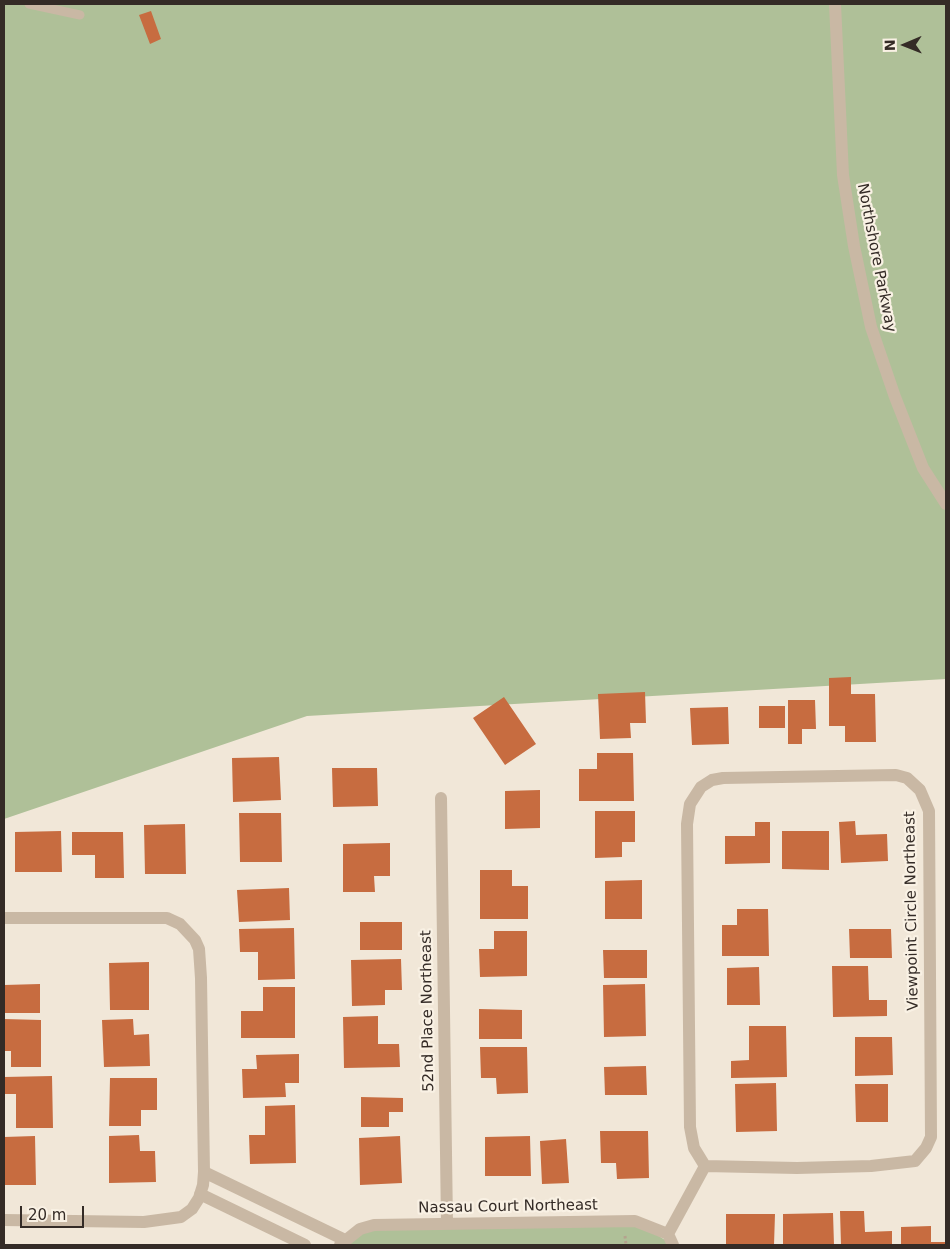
<!DOCTYPE html>
<style>
body{margin:0}
#map{position:relative;width:950px;height:1249px;overflow:hidden;background:#f1e7d8;font-family:"DejaVu Sans",sans-serif}
canvas{display:block}
.frame{position:absolute;inset:0;border:5px solid #342b26;pointer-events:none}
.north{position:absolute;left:880px;top:20px;width:50px;height:50px;-webkit-text-stroke:4px #f9f1e4;paint-order:stroke;rotate:269deg;font-size:14px;font-weight:700;line-height:20px;text-align:center;color:#342b26}
.north::after{content:'';display:block;margin:auto;width:18px;height:22px;background:#342b26;clip-path:polygon(50% 0,100% 100%,50% 72%,0 100%)}
.scale{position:absolute;left:20px;top:1206px;width:64px;height:22px;box-sizing:border-box;border:2px solid #342b26;border-top:0;padding-left:6px;font-size:15px;line-height:18px;white-space:nowrap;color:#342b26;-webkit-text-stroke:4px #f9f1e4;paint-order:stroke}
</style>
<div id="map">
<canvas width="950" height="1249"></canvas>
<div class="frame"></div>
<div class="north">N</div>
<div class="scale">20 m</div>
</div>
<script>
const ctx = document.querySelector('canvas').getContext('2d');
ctx.lineJoin = 'round';
function fill(path, color) {
  ctx.fillStyle = color;
  ctx.fill(path, 'evenodd');
}
function toPath(rows) {
  const path = new Path2D();
  for (const r of rows) {
    path.moveTo(r[0], r[1]);
    for (let i = 2; i < r.length; i += 2) path.lineTo(r[i], r[i + 1]);
  }
  return path;
}
function trace(path, color, width, dash) {
  ctx.strokeStyle = color;
  ctx.lineWidth = width;
  ctx.lineCap = dash ? 'butt' : 'round';
  ctx.setLineDash(dash || []);
  ctx.stroke(path);
}
function drawText(font, color, halo, rows, align = 'center') {
  ctx.font = font + ' "DejaVu Sans",sans-serif';
  ctx.lineWidth = 4.5;
  ctx.setLineDash([]);
  ctx.textBaseline = 'middle';
  ctx.strokeStyle = halo;
  ctx.fillStyle = color;
  for (const [text, x, y, turn = 0] of rows) {
    ctx.save();
    ctx.translate(x, y);
    ctx.rotate((+turn || 0) * Math.PI / 180);
    ctx.textAlign = isNaN(turn) ? turn : align;
    if (halo) ctx.strokeText(text, 0, 0);
    ctx.fillText(text, 0, 0);
    ctx.restore();
  }
}
fill(toPath([
 [4,4,946,4,946,679,307,716,4,819],
 [635,1221,673,1245,343,1245,360,1229]
]), '#afc098');
fill(toPath([
 [151,11,161,39,150,44,139,15],
 [851,677,851,694,875,694,876,742,845,742,845,726,829,726,829,678],
 [645,692,646,723,630,723,631,738,600,739,598,694],
 [504,697,536,744,505,765,473,718],
 [788,700,815,700,816,729,802,729,802,744,788,744],
 [759,706,785,706,785,728,759,728],
 [728,707,729,744,692,745,690,708],
 [597,753,633,753,634,801,579,801,579,769,597,769],
 [279,757,281,800,233,802,232,758],
 [332,768,377,768,378,806,333,807],
 [540,790,540,828,505,829,505,791],
 [595,811,635,811,635,842,622,842,622,857,595,858],
 [239,813,281,813,282,862,240,862],
 [855,821,856,835,887,834,888,861,841,863,839,822],
 [755,822,770,822,770,863,725,864,725,836,755,836],
 [185,824,186,874,145,874,144,825],
 [61,831,62,872,15,872,15,832],
 [782,831,829,831,829,870,782,869],
 [72,832,123,832,124,878,95,878,95,855,72,855],
 [390,843,390,876,374,876,375,892,343,892,343,844],
 [480,870,512,870,512,886,528,886,528,919,480,919],
 [642,880,642,919,605,919,605,881],
 [289,888,290,920,239,922,237,890],
 [737,909,768,909,769,956,722,956,722,925,737,925],
 [360,922,402,922,402,950,360,950],
 [294,928,295,979,258,980,258,952,240,952,239,929],
 [849,929,891,929,892,958,850,958],
 [494,931,527,931,527,976,480,977,479,949,494,949],
 [603,950,647,950,647,978,604,978],
 [401,959,402,990,385,990,385,1005,352,1006,351,960],
 [149,962,149,1010,110,1010,109,963],
 [832,966,868,966,869,1000,887,1000,887,1016,833,1017],
 [759,967,760,1005,727,1005,727,968],
 [40,984,40,1013,4,1013,4,985],
 [645,984,646,1036,604,1037,603,985],
 [263,987,295,987,295,1038,241,1038,241,1011,263,1011],
 [479,1009,522,1010,522,1039,479,1039],
 [378,1016,378,1044,399,1044,400,1067,344,1068,343,1017],
 [4,1019,41,1020,41,1067,11,1067,11,1051,4,1051],
 [133,1019,134,1035,149,1034,150,1066,104,1067,102,1020],
 [749,1026,786,1026,787,1077,731,1078,731,1061,749,1060],
 [855,1037,892,1037,893,1075,855,1076],
 [480,1047,527,1047,528,1093,497,1094,496,1078,481,1078],
 [299,1054,299,1083,285,1083,286,1097,243,1098,242,1069,257,1069,256,1055],
 [646,1066,647,1095,605,1095,604,1067],
 [52,1076,53,1128,16,1128,16,1094,4,1094,4,1077],
 [110,1078,157,1078,157,1110,141,1110,141,1126,109,1126],
 [776,1083,777,1131,736,1132,735,1084],
 [855,1084,888,1084,888,1122,856,1122],
 [361,1097,403,1098,403,1112,389,1112,389,1127,361,1127],
 [295,1105,296,1163,250,1164,249,1135,265,1135,265,1106],
 [600,1131,648,1131,649,1178,617,1179,616,1163,601,1163],
 [139,1135,140,1151,155,1151,156,1182,109,1183,109,1136],
 [35,1136,36,1185,4,1185,4,1137],
 [400,1136,402,1183,360,1185,359,1138],
 [530,1136,531,1176,485,1176,485,1137],
 [566,1139,569,1183,542,1184,540,1141],
 [840,1211,864,1211,865,1232,892,1231,892,1245,841,1245],
 [833,1213,834,1245,783,1245,783,1214],
 [726,1214,775,1214,774,1245,726,1245],
 [931,1226,931,1242,946,1242,946,1245,901,1245,901,1227]
]), '#c76c40');
trace(toPath([
 [625,1236,626,1245]
]), '#b5a28e', 3, [2.5, 2.5]);
trace(toPath([
 [29,4,80,15]
]), '#c9b8a4', 9);
trace(toPath([
 [896,775,907,778,920,790,929,811,931,1137,926,1148,915,1161,871,1166,797,1168,705,1166,694,1148,690,1127,687,824,690,804,701,787,712,780,723,778,896,775],
 [441,798,447,1224],
 [4,918,167,918,180,924,195,940,199,949,201,978,204,1172,203,1185,199,1198,192,1209,181,1217,144,1222,4,1220],
 [204,1172,345,1240],
 [200,1194,305,1245],
 [668,1234,705,1166],
 [340,1245,360,1229,374,1225,635,1221,668,1234,673,1245]
]), '#c9b8a4', 12);
trace(toPath([
 [835,4,843,175,854,246,871,327,895,397,923,468,946,504]
]), '#c9b8a4', 12);
drawText('15px', '#342b26', '#f9f1e4', [
 ["Northshore Parkway",876,258,79],
 ["Viewpoint Circle Northeast",912,911,-91],
 ["52nd Place Northeast",428,1011,-91],
 ["Nassau Court Northeast",508,1207,-1]
]);
</script>
